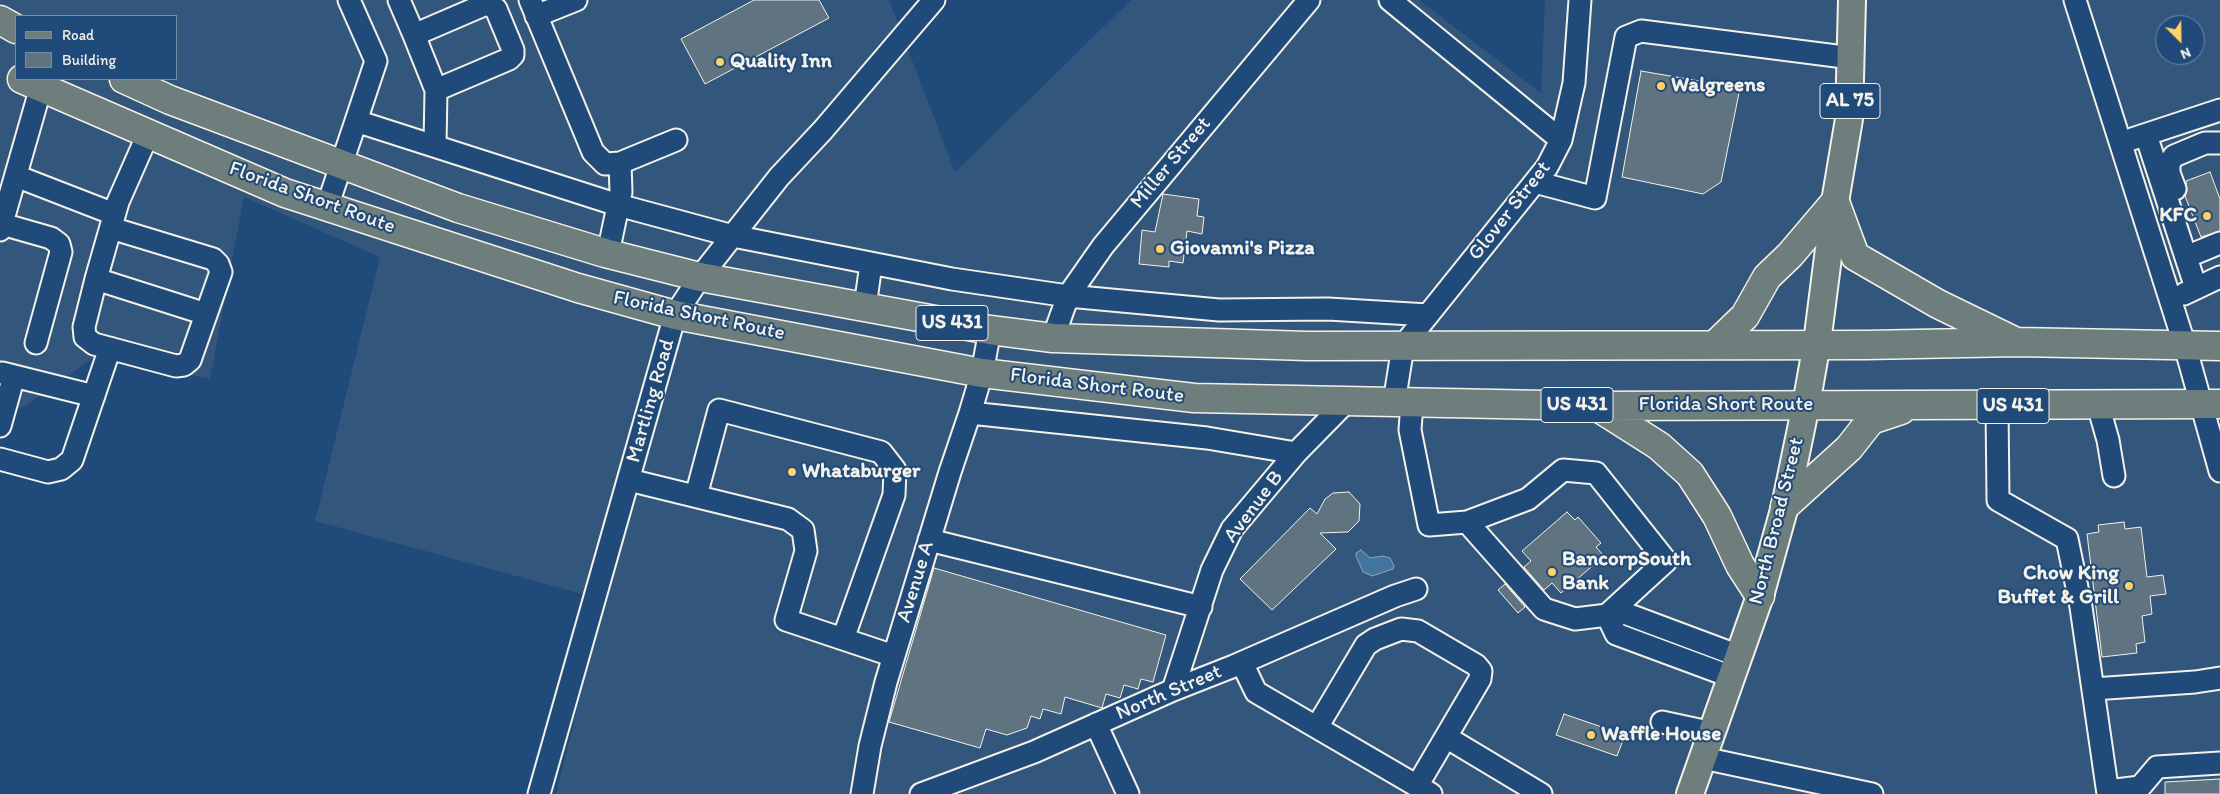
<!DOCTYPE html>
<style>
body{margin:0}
#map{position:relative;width:2220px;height:794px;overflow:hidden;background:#1f4a7a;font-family:Itim,sans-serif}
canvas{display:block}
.legend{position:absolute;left:15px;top:15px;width:162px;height:65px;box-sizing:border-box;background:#1f4a7a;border:1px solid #748da6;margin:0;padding:6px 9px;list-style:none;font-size:15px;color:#f4f1e8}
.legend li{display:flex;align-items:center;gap:10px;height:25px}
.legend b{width:25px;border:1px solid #748da6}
.north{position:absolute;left:2155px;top:15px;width:50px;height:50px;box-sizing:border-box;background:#1f4a7a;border:1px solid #748da6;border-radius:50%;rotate:157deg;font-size:14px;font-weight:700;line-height:20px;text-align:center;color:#f4f1e8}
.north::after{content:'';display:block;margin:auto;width:18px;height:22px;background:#ffd166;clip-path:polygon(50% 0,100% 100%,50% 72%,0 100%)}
</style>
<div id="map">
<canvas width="2220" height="794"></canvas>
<ul class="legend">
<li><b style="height:6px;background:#6d7e7c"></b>Road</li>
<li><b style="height:14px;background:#5f7381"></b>Building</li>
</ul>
<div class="north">N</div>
</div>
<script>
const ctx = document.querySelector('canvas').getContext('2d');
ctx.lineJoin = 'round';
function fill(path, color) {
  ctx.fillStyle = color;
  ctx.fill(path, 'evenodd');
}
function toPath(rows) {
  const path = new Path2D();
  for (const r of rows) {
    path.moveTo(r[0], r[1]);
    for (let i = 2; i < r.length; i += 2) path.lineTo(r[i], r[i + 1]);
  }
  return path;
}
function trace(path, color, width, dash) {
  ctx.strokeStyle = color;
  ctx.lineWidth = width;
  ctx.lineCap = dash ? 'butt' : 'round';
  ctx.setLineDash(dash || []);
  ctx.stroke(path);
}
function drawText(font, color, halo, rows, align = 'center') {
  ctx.font = font + ' Itim,sans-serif';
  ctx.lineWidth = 4;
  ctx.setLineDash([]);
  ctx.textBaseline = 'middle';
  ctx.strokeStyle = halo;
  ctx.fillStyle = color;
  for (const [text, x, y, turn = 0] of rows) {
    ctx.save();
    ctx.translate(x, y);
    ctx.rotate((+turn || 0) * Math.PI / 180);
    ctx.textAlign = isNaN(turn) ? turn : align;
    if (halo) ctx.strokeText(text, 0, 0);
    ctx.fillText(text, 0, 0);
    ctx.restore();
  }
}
fill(toPath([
 [0,0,889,0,955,172,1131,0,1419,0,1541,93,1545,0,2220,0,2220,794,556,794,604,600,315,521,380,257,244,197,210,379,95,357,25,406,0,414],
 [16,16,176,16,176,79,16,79],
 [2165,25,2195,25,2195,55,2165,55]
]), '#32567c');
const water = toPath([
 [1361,550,1370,558,1383,556,1390,558,1394,566,1393,569,1372,576,1363,572,1356,556,1356,553,1361,550]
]);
fill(water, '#43739f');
trace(water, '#8aa5bc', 1);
const building = toPath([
 [754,0,819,0,829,18,705,84,681,39,754,0],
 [1641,71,1740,88,1721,182,1703,194,1622,177,1641,71],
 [2210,172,2220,199,2220,231,2201,237,2185,196,2187,191,2186,181,2210,172],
 [1163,194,1199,199,1197,216,1204,217,1202,234,1187,231,1183,263,1169,261,1169,267,1139,264,1142,230,1155,232,1163,194],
 [1349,492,1360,504,1359,521,1348,532,1320,533,1336,549,1272,610,1240,579,1310,508,1317,514,1325,499,1333,493,1349,492],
 [1567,512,1575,520,1578,517,1601,543,1596,547,1604,556,1561,593,1552,583,1544,590,1524,567,1531,561,1522,551,1567,512],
 [2124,522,2125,529,2141,527,2147,577,2163,575,2166,594,2150,596,2152,614,2142,616,2145,642,2136,644,2137,653,2102,657,2087,534,2099,532,2098,525,2124,522],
 [934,568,1166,635,1153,682,1141,679,1138,689,1124,685,1120,698,1106,694,1102,708,1065,697,1061,714,1043,709,1040,719,1031,716,1027,728,1007,735,986,729,980,748,889,722,934,568],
 [1505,584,1525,607,1518,613,1498,590,1505,584],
 [1564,714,1625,735,1617,756,1556,735,1564,714],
 [2220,779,2220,794,2165,794,2165,782,2220,779]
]);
fill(building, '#5f7381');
trace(building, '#f4f1e8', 1);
const minor = toPath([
 [349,0,376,61,356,121],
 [399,0,414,35],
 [530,0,593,152,605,164,620,163,676,140],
 [1390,0,1561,140],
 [2075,0,2185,346,2220,471],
 [536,16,576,0],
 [2146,135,2196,288],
 [2132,139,2220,110],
 [435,146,436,90,509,59,513,55,513,50,496,9,491,6,486,4,414,35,436,90],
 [16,176,114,214],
 [1535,182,1595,198,1626,37,1641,31,1852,58],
 [2175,189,2169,173,2169,163,2174,156,2205,143,2220,143],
 [327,207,356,121,618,205,733,236,952,279,1068,296,1219,310,1328,309,1428,315],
 [2,224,51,238,59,244,61,252,36,343],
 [111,228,213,259,218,264,221,272,190,360,184,365,176,366,94,344,85,337,84,327,96,279,118,202,148,134],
 [0,230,41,87],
 [608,253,621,192,620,163],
 [2186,257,2220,243],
 [96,279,206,314],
 [2184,294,2220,277],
 [865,307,871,264],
 [1053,338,1068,296,1103,246,1309,0],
 [14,376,94,396],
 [1394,403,1403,346,1547,167,1561,140,1574,83,1580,0],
 [1412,403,1410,430,1429,525,1467,522,1528,499,1563,470,1596,473,1666,561,1607,615],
 [2098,405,2108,440,2114,476],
 [1997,406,1998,500,2067,539,2081,607,2108,794],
 [970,413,1207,438,1296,453],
 [0,426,14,376,2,373],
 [0,459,48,472,61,469,72,460,110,348],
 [629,480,788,519,803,530,806,551,786,620,894,656],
 [696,496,719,410,881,452,895,470,894,495,843,639],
 [1467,522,1544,609,1575,619,1624,613,1739,656],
 [929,540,1201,607],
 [1607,615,1616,634,1732,677],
 [1242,663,1256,692,1431,794],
 [2093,689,2195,682,2220,678],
 [1173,690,1212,570,1232,529,1296,453,1347,401],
 [1662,722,1713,733],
 [1096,724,1128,794],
 [1317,727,1366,645,1375,639,1401,629,1418,631,1476,665,1481,671,1480,679,1417,786],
 [1446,737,1541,794],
 [1703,758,1872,794],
 [2108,791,2140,787,2157,767,2220,763],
 [539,794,675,315,700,277,779,177,823,130,934,0],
 [862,794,870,746,886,682,950,472,970,413,982,373,990,330],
 [921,794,1034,752,1173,690,1234,666,1395,596,1416,589]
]);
const major = toPath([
 [1690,794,1760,596,1785,506,1806,405,1817,343,1835,202,1849,119,1852,0]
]);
const highway = toPath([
 [0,20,16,29],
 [22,79,285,193,578,288,675,315,982,373,1194,398,1596,406,2220,404],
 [124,79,170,100,458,208,605,253,700,277,990,330,1053,338,1307,346,1866,345,2017,342,2220,346],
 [1835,202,1855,256,1938,304,2012,340],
 [1715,345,1745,316,1767,277,1790,255,1835,202],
 [1596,406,1659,446,1690,474,1717,516,1740,565,1760,596],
 [1785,506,1849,448,1871,420,1901,410]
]);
trace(minor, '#f4f1e8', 25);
trace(major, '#f4f1e8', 30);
trace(highway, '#f4f1e8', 31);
trace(minor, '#1f4a7a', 21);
trace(major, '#6d7e7c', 26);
trace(highway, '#6d7e7c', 28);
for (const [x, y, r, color] of [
 [720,62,5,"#ffd166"],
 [1661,86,5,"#ffd166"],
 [2207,216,5,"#ffd166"],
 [1160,249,5,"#ffd166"],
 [792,472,5,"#ffd166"],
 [1552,572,5,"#ffd166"],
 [2129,586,5,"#ffd166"],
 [1591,735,5,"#ffd166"]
]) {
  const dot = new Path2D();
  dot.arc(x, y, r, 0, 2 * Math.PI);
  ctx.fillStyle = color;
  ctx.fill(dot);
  trace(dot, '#1f4a7a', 2);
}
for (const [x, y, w] of [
 [1850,101,60],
 [952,323,72],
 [1577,405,72],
 [2013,406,72]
]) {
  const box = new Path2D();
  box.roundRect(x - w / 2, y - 17.5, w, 35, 4);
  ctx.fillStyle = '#1f4a7a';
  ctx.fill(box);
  trace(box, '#f4f1e8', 1);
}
drawText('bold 20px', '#f4f1e8', null, [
 ["AL 75",1850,101],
 ["US 431",952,323],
 ["US 431",1577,405],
 ["US 431",2013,406]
]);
drawText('bold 21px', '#f4f1e8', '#1f4a7a', [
 ["Quality Inn",730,62],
 ["Walgreens",1671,86],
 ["KFC",2197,216,"right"],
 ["Giovanni's Pizza",1170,249],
 ["Whataburger",802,472],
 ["BancorpSouth",1562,560],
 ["Bank",1562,584],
 ["Chow King",2119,574,"right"],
 ["Buffet & Grill",2119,598,"right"],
 ["Waffle House",1601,735]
], 'left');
drawText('21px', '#f4f1e8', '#1f4a7a', [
 ["Miller Street",1171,163,-50],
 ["Florida Short Route",312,198,20],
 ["Glover Street",1510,211,-52],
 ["Florida Short Route",699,316,12],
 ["Florida Short Route",1097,386,7],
 ["Martling Road",651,401,-74],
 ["Florida Short Route",1726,405],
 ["Avenue B",1254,507,-53],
 ["North Broad Street",1777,521,-76],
 ["Avenue A",916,582,-73],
 ["North Street",1169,693,-23]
]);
</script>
